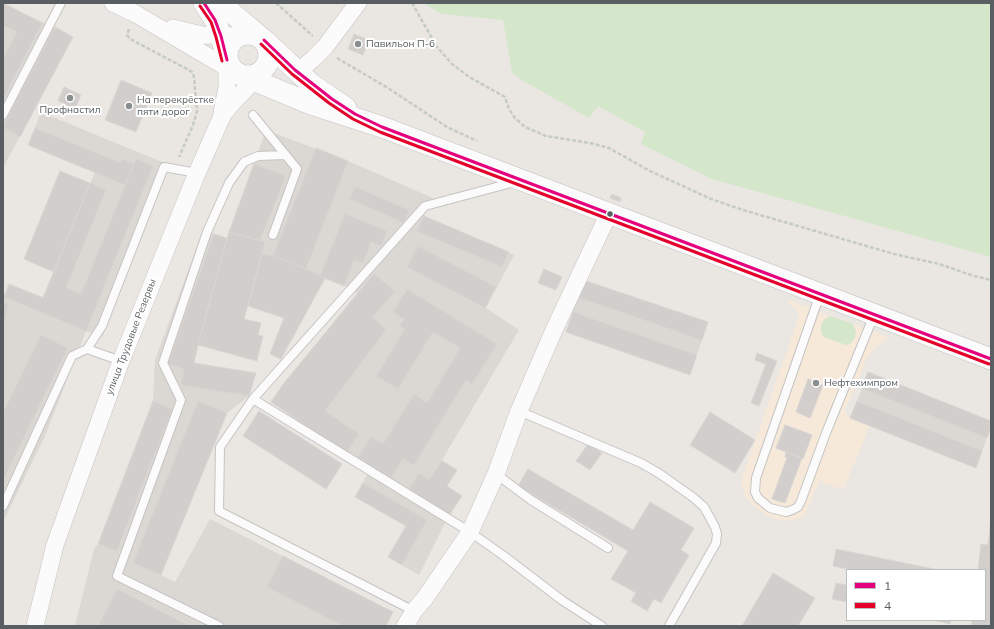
<!DOCTYPE html>
<meta charset="utf-8">
<style>
body{margin:0}
#map{position:relative;width:994px;height:629px;overflow:hidden;background:#eae6e2;font-family:Mulish,sans-serif}
canvas{display:block}
.frame{position:absolute;inset:0;border:4px solid #585e62;pointer-events:none}
.legend{position:absolute;left:846px;top:569px;width:140px;height:52px;box-sizing:border-box;background:#fff;border:1px solid #bcbfc0;margin:0;padding:5px 7px;list-style:none;font-size:12px;color:#585e62}
.legend li{display:flex;align-items:center;gap:8px;height:20px}
.legend b{width:20px;border:1px solid #bcbfc0}
</style>
<div id="map">
<canvas width="994" height="629"></canvas>
<div class="frame"></div>
<ul class="legend">
<li><b style="height:5px;background:#e5007d"></b>1</li>
<li><b style="height:5px;background:#e4002b"></b>4</li>
</ul>
</div>
<script>
const ctx = document.querySelector('canvas').getContext('2d');
ctx.lineJoin = 'round';
function fill(path, color) {
  ctx.fillStyle = color;
  ctx.fill(path, 'evenodd');
}
function toPath(rows) {
  const path = new Path2D();
  for (const r of rows) {
    if (r.length === 3) {
      path.moveTo(r[0] + r[2], r[1]);
      path.arc(r[0], r[1], r[2], 0, 2 * Math.PI);
      continue;
    }
    path.moveTo(r[0], r[1]);
    for (let i = 2; i < r.length; i += 2) path.lineTo(r[i], r[i + 1]);
  }
  return path;
}
function trace(path, color, width, dash) {
  ctx.strokeStyle = color;
  ctx.lineWidth = width;
  ctx.lineCap = dash ? 'butt' : 'round';
  ctx.setLineDash(dash || []);
  ctx.stroke(path);
}
function drawText(font, color, halo, rows, align = 'center') {
  ctx.font = font + ' Mulish,sans-serif';
  ctx.lineWidth = 4;
  ctx.setLineDash([]);
  ctx.textBaseline = 'middle';
  ctx.strokeStyle = halo;
  ctx.fillStyle = color;
  for (const [text, x, y, turn = 0] of rows) {
    ctx.save();
    ctx.translate(x, y);
    ctx.rotate((+turn || 0) * Math.PI / 180);
    ctx.textAlign = isNaN(turn) ? turn : align;
    if (halo) ctx.strokeText(text, 0, 0);
    ctx.fillText(text, 0, 0);
    ctx.restore();
  }
}
fill(toPath([
 [786,299,890,338,876,347,868,356,845,410,850,418,870,426,843,490,819,481,807,510,802,518,787,521,780,520,770,517,755,508,744,495,741,481,798,319,798,312]
]), '#f6e9d9');
fill(toPath([
 [3,3,73,37,3,168],
 [41,112,169,165,102,337,86,331,45,436,3,522,3,298,9,284,43,297,95,172,28,145],
 [266,130,348,161,433,198,424,216,514,255,486,308,519,330,442,460,457,470,447,486,448,517,419,575,388,557,406,526,355,497,372,466,346,453,271,402,284,383,357,293,344,286,325,279,281,359,270,354,284,318,248,306,265,242,229,232],
 [203,230,214,234,194,363,256,373,249,396,227,413,161,575,175,582,210,519,393,612,386,626,75,626,94,549,98,544,153,401,155,360],
 [583,280,708,322,690,375,566,332],
 [868,372,991,421,991,427,976,468,851,418]
]), '#dbd7d3');
fill(toPath([
 [423,3,991,3,991,257,712,179,641,144,645,132,598,106,589,118,520,79,512,72,503,20,442,14],
 [830,316,853,324,856,332,855,337,851,343,846,345,824,337,821,333,821,325,824,320]
]), '#d4e7cb');
const building = toPath([
 [3,3,42,23,3,99,3,59,17,32,3,25,3,3],
 [55,27,73,37,20,137,3,127,3,126,55,27],
 [354,34,369,40,363,55,348,49,354,34],
 [121,80,152,93,136,132,105,120,121,80],
 [64,87,81,95,75,109,58,101,64,87],
 [35,128,121,163,122,159,134,164,125,185,28,145,35,128],
 [316,148,348,161,306,269,273,256,316,148],
 [136,159,153,166,86,331,4,297,9,284,43,298,90,183,106,190,66,288,81,294,136,159],
 [254,164,286,176,260,240,229,232,254,164],
 [60,171,90,183,54,272,24,259,60,171],
 [355,187,409,210,404,223,350,199,355,187],
 [612,194,621,198,620,202,610,198,612,194],
 [345,214,387,231,381,246,371,242,363,263,354,260,344,286,320,276,345,214],
 [424,216,509,252,502,267,417,231,424,216],
 [229,232,265,242,244,319,261,323,258,335,263,336,257,361,198,345,229,232],
 [214,234,227,238,198,345,194,363,256,373,249,396,181,385,184,369,168,364,214,234],
 [418,246,496,287,485,308,407,267,418,246],
 [262,254,273,256,306,269,325,278,281,359,270,354,284,318,248,306,262,254],
 [544,269,562,277,556,290,538,283,544,269],
 [374,274,395,291,373,317,386,330,325,411,359,434,346,453,271,402,284,383,374,274],
 [583,280,708,322,702,340,577,297,583,280],
 [407,289,497,344,472,384,466,380,414,465,403,459,391,478,358,458,371,437,383,444,414,394,427,403,460,348,433,332,398,389,376,376,405,329,400,326,404,319,393,312,407,289],
 [3,303,8,304,3,327,3,303],
 [573,312,697,355,690,375,566,332,573,312],
 [41,335,68,348,3,480,3,413,41,335],
 [757,353,777,361,759,406,751,403,766,364,755,360,757,353],
 [868,372,991,421,991,427,987,438,861,388,868,372],
 [808,379,823,385,810,418,796,412,808,379],
 [153,401,172,409,117,551,98,544,153,401],
 [198,401,227,413,161,575,133,563,198,401],
 [857,401,982,451,976,468,850,418,857,401],
 [259,411,342,464,326,489,243,436,259,411],
 [710,412,755,440,735,473,690,445,710,412],
 [785,425,812,435,803,459,776,448,785,425],
 [588,444,602,453,590,470,576,461,588,444],
 [786,452,802,458,785,503,772,499,787,458,785,457,786,452],
 [442,461,457,470,447,486,462,496,448,517,408,491,419,473,429,480,442,461],
 [528,469,633,530,650,502,694,528,681,550,689,555,661,603,654,599,647,611,631,601,636,593,611,579,628,551,518,486,528,469],
 [363,483,427,520,402,565,388,557,406,526,355,497,363,483],
 [991,517,991,626,971,626,972,620,985,620,985,570,978,570,981,544,988,545,991,517],
 [836,549,939,570,852,570,833,566,836,549],
 [283,556,393,612,386,626,343,626,267,587,283,556],
 [773,573,815,598,798,626,742,626,773,573],
 [836,583,847,585,847,602,832,599,836,583],
 [117,589,190,626,104,626,99,624,117,589],
 [932,620,951,620,950,624,932,620]
]);
fill(building, '#d1cecc');
trace(building, '#d9d5d2', 1);
const service = toPath([
 [3,115,61,3],
 [253,115,297,169,273,235],
 [820,294,756,478,755,492,758,498,770,508,786,512,792,510,798,507,801,501,826,433,874,315],
 [87,349,102,326,164,167,197,173],
 [253,399,470,532,504,556,563,601,602,626],
 [519,411,641,463,660,474,694,498,704,507,715,527,717,534,716,543,669,626],
 [496,474,531,500,608,548],
 [3,506,72,356,87,349,121,361],
 [414,611,219,511,220,447,253,399,425,206,515,182],
 [219,626,117,576,181,400,163,363,207,232,229,183,244,162,258,156,285,155]
]);
const minor = toPath([
 [113,3,136,14,236,73],
 [173,28,202,35,238,36],
 [295,70,305,66,314,58,325,47,358,3],
 [222,113,227,87,227,60],
 [35,626,55,545,121,361,197,173,223,114,234,101,266,68],
 [405,626,414,611,425,598,470,532,496,474,519,411,554,330,609,213]
]);
const tertiary = toPath([
 [204,3,215,20,221,36,227,60],
 [220,3,264,40,311,84,346,108],
 [248,55,21],
 [239,74,311,104,382,127,991,359]
]);
trace(service, '#c5c4c3', 10);
trace(minor, '#c5c4c3', 18);
trace(tertiary, '#c5c4c3', 22);
trace(toPath([
 [276,3,313,36],
 [412,3,437,47,453,65,471,78,505,97,509,109,515,118,525,127,546,136,590,143,609,148,648,170,711,199,743,210,894,254,939,264,974,276,991,280],
 [129,29,127,35,130,39,187,69,192,72,194,77,197,111,193,125,179,157],
 [337,58,388,88,447,127,477,141]
]), '#c5cbc5', 2.5, [4, 2]);
trace(service, '#fcfbfb', 8);
trace(minor, '#fcfbfb', 17);
trace(tertiary, '#fcfbfb', 21);
trace(toPath([
 [204,3,215,20,221,36,227,60],
 [264,40,295,70,332,99,355,114,382,127,991,359]
]), '#e5007d', 3);
trace(toPath([
 [200,6,211,22,216,37,222,61],
 [261,44,292,74,329,103,353,119,380,132,989,364]
]), '#e4002b', 3);
for (const [x, y, r, color] of [
 [358,44,4,"#8b8e8f"],
 [70,98,4,"#8b8e8f"],
 [129,106,4,"#8b8e8f"],
 [610,214,3.5,"#585e62"],
 [816,383,4,"#8b8e8f"]
]) {
  const dot = new Path2D();
  dot.arc(x, y, r, 0, 2 * Math.PI);
  ctx.fillStyle = color;
  ctx.fill(dot);
  trace(dot, '#fff', 1.5);
}
drawText('10px', '#585e62', '#fff', [
 ["Павильон П-6",366,44],
 ["На перекрёстке",137,100],
 ["пяти дорог",137,112],
 ["Профнастил",70,110,"center"],
 ["Нефтехимпром",824,383]
], 'left');
drawText('10px', '#585e62', '#fff', [
 ["улица Трудовые Резервы",131,337,-69]
]);
</script>
